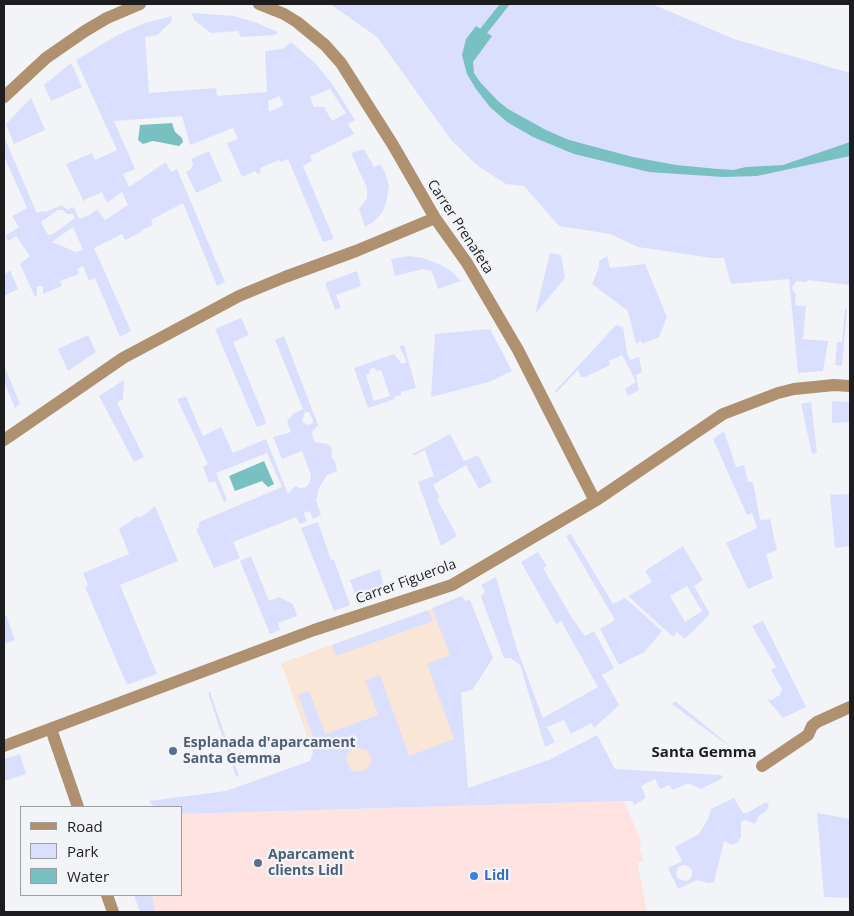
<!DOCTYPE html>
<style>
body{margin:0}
#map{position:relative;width:854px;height:916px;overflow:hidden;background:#f3f4f8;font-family:"Open Sans",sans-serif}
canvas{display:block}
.frame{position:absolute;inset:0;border:5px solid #1d1d1f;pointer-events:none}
.legend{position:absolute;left:20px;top:806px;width:162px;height:90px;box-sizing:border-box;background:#f3f4f8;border:1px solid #9d9ea1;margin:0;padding:6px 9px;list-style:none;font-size:15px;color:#1d1d1f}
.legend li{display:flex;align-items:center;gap:10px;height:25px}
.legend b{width:25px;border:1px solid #9d9ea1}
</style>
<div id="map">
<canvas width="854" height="916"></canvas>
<div class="frame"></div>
<ul class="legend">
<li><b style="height:6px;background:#af916f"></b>Road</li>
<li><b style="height:14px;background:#dbdffe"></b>Park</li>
<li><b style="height:14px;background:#78c0c1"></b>Water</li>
</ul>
</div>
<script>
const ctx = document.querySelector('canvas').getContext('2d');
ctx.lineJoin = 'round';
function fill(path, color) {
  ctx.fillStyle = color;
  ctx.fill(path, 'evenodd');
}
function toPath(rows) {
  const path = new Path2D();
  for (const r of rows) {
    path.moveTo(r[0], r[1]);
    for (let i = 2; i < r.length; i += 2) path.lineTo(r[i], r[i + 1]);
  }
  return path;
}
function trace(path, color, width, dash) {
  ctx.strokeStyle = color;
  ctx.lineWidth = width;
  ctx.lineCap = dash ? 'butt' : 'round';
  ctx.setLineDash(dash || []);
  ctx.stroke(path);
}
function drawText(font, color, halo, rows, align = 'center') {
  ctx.font = font + ' "Open Sans",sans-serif';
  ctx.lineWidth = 4.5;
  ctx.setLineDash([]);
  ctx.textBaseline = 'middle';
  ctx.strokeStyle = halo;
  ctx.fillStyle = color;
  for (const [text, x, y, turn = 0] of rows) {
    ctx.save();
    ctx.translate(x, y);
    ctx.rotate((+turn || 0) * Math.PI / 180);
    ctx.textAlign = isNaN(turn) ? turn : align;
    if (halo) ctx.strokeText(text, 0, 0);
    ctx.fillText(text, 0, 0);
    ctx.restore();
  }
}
fill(toPath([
 [624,801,642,844,639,845,643,861,637,862,647,912,140,912,134,895,181,895,181,814]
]), '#fee3e0');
fill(toPath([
 [454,601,467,782,326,789,281,663]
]), '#fae6d7');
fill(toPath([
 [330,4,652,4,734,39,850,73,850,285,807,280,807,282,797,281,792,287,793,291,796,294,795,304,798,306,806,306,803,339,828,341,823,371,798,373,789,279,731,284,724,258,712,258,638,247,610,234,559,226,524,186,506,184,478,166,452,141,377,37],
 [192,13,234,16,257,23,278,32,275,35,241,37,238,31,211,33,194,20],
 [171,16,172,21,157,35,145,37,149,93,216,88,217,96,267,92,265,51,283,49,291,42,315,63,333,85,355,120,348,124,354,134,310,156,312,161,303,166,334,239,323,242,288,159,281,162,279,160,260,168,261,172,257,174,255,171,242,177,227,143,238,139,233,128,190,145,182,116,114,121,135,169,123,174,129,187,166,162,171,172,177,169,225,282,217,286,183,203,151,220,153,225,140,231,141,232,125,240,122,234,94,248,131,331,120,337,95,278,89,281,83,266,77,269,79,274,60,281,62,286,43,294,43,286,37,286,37,295,35,297,20,264,30,256,16,236,8,241,5,236,19,227,12,216,27,208,4,156,4,137,37,213,43,211,45,212,62,205,64,208,66,207,67,210,74,207,79,219,90,215,97,209,105,220,128,205,122,192,107,203,102,192,84,200,85,202,84,202,66,164,92,153,95,160,117,150,76,60,116,36,142,24],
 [330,89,346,113,332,121,324,107,314,107,310,97],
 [279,96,284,105,269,112,268,101],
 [58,210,63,210,67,214,73,214,75,218,53,234,48,235,41,222],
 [73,227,83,250,76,252,52,242],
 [71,63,82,87,51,101,44,85],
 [31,98,45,130,14,144,6,124],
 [364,149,374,167,380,164,385,173,389,186,386,203,382,213,373,222,365,227,359,209,367,198,367,188,351,153],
 [209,151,222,181,196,193,186,172,191,169,193,164,191,159],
 [550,253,561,255,565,278,535,314],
 [409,256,423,258,441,265,451,271,461,281,438,289,433,274,431,271,423,269,395,276,391,259],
 [607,256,610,268,645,264,667,317,659,337,642,344,641,341,636,344,628,311,592,284,599,267,599,261],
 [10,270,18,289,4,296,4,275],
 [357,271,361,286,336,295,341,308,335,310,325,283],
 [845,309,847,309,842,366,835,365,837,342,842,342],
 [241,318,249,335,233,342,265,419,266,424,257,427,215,329],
 [616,325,623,327,627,352,630,360,639,357,642,372,636,375,639,390,628,396,625,389,636,382,622,355,609,361,610,365,585,377,581,377,578,370,556,393,555,391],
 [490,329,512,371,489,382,431,397,435,334],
 [88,335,96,352,68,371,58,349],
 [284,336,318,425,312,432,313,438,315,442,327,444,331,447,332,452,331,456,335,461,337,471,327,475,319,488,316,501,321,515,313,519,310,511,304,513,307,521,300,524,296,517,233,542,240,558,214,568,196,529,199,528,199,522,282,487,267,453,216,473,227,500,224,502,215,481,209,483,203,467,208,464,177,399,186,396,203,436,221,427,233,453,266,439,288,494,295,486,300,488,306,487,310,482,311,475,302,451,282,459,273,437,291,432,287,421,293,414,303,409,275,340],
 [305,412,309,412,313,420,313,423,309,425,302,422],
 [404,345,416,388,401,392,401,395,394,397,395,399,368,408,354,368,394,354,402,364,407,362,399,346],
 [371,368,374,368,377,371,381,370,390,396,374,401,366,375,369,374],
 [4,365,20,404,15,408,4,382],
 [124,380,123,399,117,403,144,457,134,462,99,396],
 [832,401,850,402,850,422,832,423],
 [811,402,817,453,812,454,801,404],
 [724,431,736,467,744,465,748,482,753,482,760,520,770,519,777,550,766,554,773,578,748,589,726,543,757,528,752,513,747,515,713,439],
 [450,434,464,461,478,455,492,482,479,489,466,465,433,485,440,498,437,499,457,536,441,546,418,482,434,476,425,450,413,456,413,454],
 [850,494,850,546,835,548,830,495],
 [155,506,178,561,120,585,157,674,127,685,85,587,88,585,83,573,129,554,119,529,138,516,140,518],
 [318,522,331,560,334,560,350,605,334,611,301,528],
 [571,534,613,604,625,598,662,631,643,654,642,653,619,665,600,629,615,620,566,536],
 [683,546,703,580,694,586,710,614,685,639,677,632,673,637,628,596,652,582,645,571],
 [687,586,702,611,685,622,670,596],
 [538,552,547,566,543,568,572,618,585,636,594,631,614,668,602,675,619,705,594,728,591,723,571,734,564,720,547,727,555,742,545,747,520,665,510,658,504,658,481,597,485,591,481,585,496,577,517,649,543,718,598,687,561,621,556,624,521,562],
 [251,556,269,601,279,597,293,604,297,616,278,623,280,630,270,634,240,561],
 [380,569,384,590,357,600,350,580],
 [462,596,465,601,470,600,493,658,473,689,461,693,468,788,549,760,597,735,615,769,721,775,723,778,701,789,688,783,673,790,669,785,660,789,655,779,641,786,646,798,634,805,632,801,624,801,181,814,181,807,154,807,149,801,226,791,310,761,313,752,308,739,313,737,298,695,309,691,325,734,378,715,365,680,380,675,409,756,454,739,427,664,450,655,432,608],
 [357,748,367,750,372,760,367,769,356,772,350,769,346,757,349,751],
 [428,610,433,621,336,656,332,645],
 [6,615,15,640,4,644,4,616],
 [763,621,806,707,783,718,767,699,771,700,780,695,782,689,771,670,776,667,752,626],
 [210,692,239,776,236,777,208,693],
 [675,701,712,731,732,748,701,726,672,704],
 [20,754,26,774,4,781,4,759],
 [734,798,743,813,747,813,766,802,769,804,768,808,765,812,759,816,755,824,745,820,741,822,741,837,738,842,732,845,724,841,714,882,709,883,697,880,678,889,668,868,682,861,675,847,699,834,708,819,711,809],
 [683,865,688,866,692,870,692,875,690,879,686,881,681,880,677,877,676,872,678,867],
 [817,813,850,819,850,869,849,880,850,880,850,898,824,897],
 [134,895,152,895,155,912,140,912]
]), '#dbdffe');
fill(toPath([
 [476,26,492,36,473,62,474,73,480,82,498,101,508,109,546,130,569,140,633,157,676,165,718,169,733,170,746,167,783,165,850,142,850,156,757,176,723,177,649,172,574,154,533,137,507,122,490,107,476,89,467,74,462,55,466,39],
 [172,123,175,132,182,138,183,142,179,146,153,141,143,144,138,140,140,125],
 [264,461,274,484,268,487,262,481,235,491,229,476]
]), '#78c0c1');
trace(toPath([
 [478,38,505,4]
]), '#78c0c1', 8);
trace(toPath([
 [259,4,284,14,297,22,325,45,341,63,393,145,435,218,467,263,518,350,595,501],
 [4,97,46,58,85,31,107,18,140,4],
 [4,440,123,358,239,296,285,277,356,251,435,218],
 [51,729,78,807],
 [4,746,314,630,452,585,598,499,723,414,778,393,794,389,834,385,850,386],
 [762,766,808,735,812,726,817,722,850,707],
 [107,895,113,912]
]), '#af916f', 12);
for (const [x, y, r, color] of [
 [173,751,5,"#5c6f8a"],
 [258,863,5,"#5c6f8a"],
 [474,876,5,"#3f7fe0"]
]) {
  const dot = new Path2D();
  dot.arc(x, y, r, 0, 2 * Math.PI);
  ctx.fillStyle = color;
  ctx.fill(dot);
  trace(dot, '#f3f4f8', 2);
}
drawText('14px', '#1d1d1f', '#f3f4f8', [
 ["Carrer Prenafeta",460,227,57],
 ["Carrer Figuerola",406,582,-20]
]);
drawText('bold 14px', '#4e5e75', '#f3f4f8', [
 ["Esplanada d'aparcament",183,743],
 ["Santa Gemma",183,759],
 ["Aparcament",268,855],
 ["clients Lidl",268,871]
], 'left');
drawText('bold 14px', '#366cbe', '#f3f4f8', [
 ["Lidl",484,876]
], 'left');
drawText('bold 15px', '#1d1d1f', '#f3f4f8', [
 ["Santa Gemma",704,753]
]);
</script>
